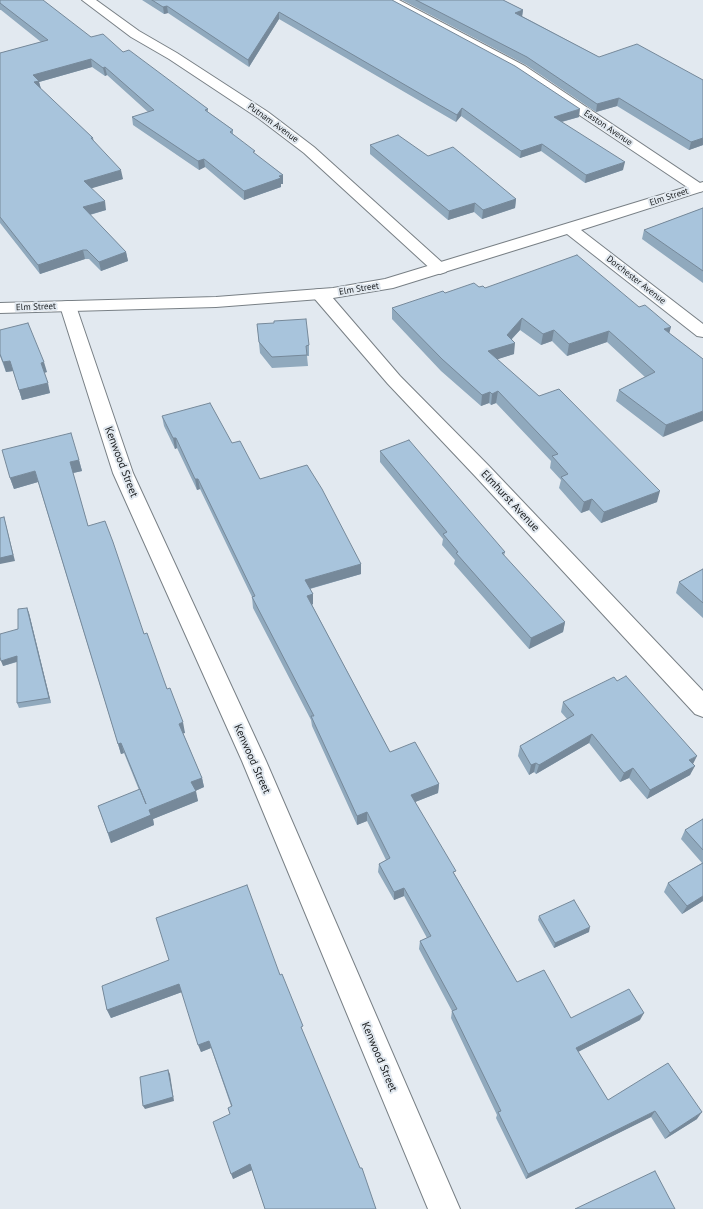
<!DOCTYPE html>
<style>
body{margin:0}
canvas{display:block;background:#e2e9f0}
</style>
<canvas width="703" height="1209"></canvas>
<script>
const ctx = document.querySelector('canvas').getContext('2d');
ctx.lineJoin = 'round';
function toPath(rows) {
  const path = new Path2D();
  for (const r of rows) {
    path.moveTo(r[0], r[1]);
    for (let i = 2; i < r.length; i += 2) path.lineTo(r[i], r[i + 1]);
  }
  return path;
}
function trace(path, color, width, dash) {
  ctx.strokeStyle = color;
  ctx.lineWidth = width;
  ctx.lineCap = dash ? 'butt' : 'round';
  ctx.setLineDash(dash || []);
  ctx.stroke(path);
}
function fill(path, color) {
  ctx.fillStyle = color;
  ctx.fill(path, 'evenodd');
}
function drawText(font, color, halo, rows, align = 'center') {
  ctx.font = font + ' "PT Sans",sans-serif';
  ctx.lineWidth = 4;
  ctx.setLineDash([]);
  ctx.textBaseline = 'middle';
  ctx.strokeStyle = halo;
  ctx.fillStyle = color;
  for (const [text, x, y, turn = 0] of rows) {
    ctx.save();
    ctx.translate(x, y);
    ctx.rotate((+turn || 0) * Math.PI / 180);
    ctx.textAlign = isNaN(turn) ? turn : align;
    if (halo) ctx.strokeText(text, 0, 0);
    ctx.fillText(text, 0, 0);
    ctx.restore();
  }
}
const street = toPath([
 [82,0,96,0,139,31,177,53,268,112,314,147,446,266,448,269,446,272,440,274,434,272,304,153,258,118,169,59,131,37,82,0],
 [384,0,399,0,525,66,703,185,703,191,698,192,693,191,515,72,386,2,384,0],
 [320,289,326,290,400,376,489,466,703,691,703,717,695,714,475,476,388,384,314,298,312,294,314,290,320,289],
 [68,301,74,302,76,306,133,473,266,761,460,1209,428,1209,242,761,113,473,60,306,62,302,68,301]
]);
const secondary = toPath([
 [703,182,703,191,581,230,703,324,703,337,697,336,567,234,393,288,333,298,216,307,0,313,0,303,216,297,333,288,385,279,703,182]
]);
trace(street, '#798086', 2);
trace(secondary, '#798086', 2);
fill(street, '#fff');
fill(secondary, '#fff');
fill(toPath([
 [0,0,91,37,123,52,208,109,208,112,233,130,233,135,255,154,283,175,283,184,281,184,281,187,244,200,205,167,199,170,133,125,132,117,148,112,107,75,105,76,92,67,39,82,41,89,93,138,94,141,123,179,91,188,106,210,90,215,126,252,128,261,101,271,89,259,85,259,40,274,0,223,0,53,41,42,1,10,0,10],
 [142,0,392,0,579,117,562,122,623,170,585,183,541,151,520,158,461,116,456,122,279,19,249,67,168,13,164,14],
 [402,0,503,0,523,10,522,16,599,57,703,80,703,145,689,150,617,106,596,112,526,65],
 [370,145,428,156,516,199,515,208,482,219,474,212,448,220,370,154],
 [703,208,703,283,642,239,644,230],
 [479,287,669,333,703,359,663,437,616,401,619,390,645,377,607,342,567,356,552,341,541,345,520,330,512,339,514,354,497,359,657,502,601,523,589,510,581,513,559,488,561,480,550,468,551,461,496,403,491,405,489,403,481,406,441,371,392,319,392,308,445,293],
 [257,324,309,345,309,356,307,356,308,366,272,368,260,353],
 [0,330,47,372,44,373,50,393,22,400,13,371,6,372,0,356],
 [162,416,232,443,260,479,361,564,361,574,310,589,313,594,313,604,312,605,390,752,439,784,438,793,415,802,455,875,517,982,571,1018,640,1020,578,1052,608,1100,697,1119,665,1139,651,1117,526,1179,496,1118,497,1115,451,1018,452,1011,419,949,420,941,427,938,404,896,394,900,378,872,379,864,386,860,367,821,357,825,312,726,311,720,253,608,252,597,200,489,197,490,177,448,175,449,164,426],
 [380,451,505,552,504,556,565,622,563,632,529,649,454,564,455,560,442,545,443,539,380,462],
 [79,460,82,471,73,473,88,526,144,634,185,733,183,733,202,778,204,787,195,791,198,801,153,819,154,825,111,843,98,806,139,790,124,753,121,754,38,482,14,489,10,478],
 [703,569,703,618,676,593,679,582],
 [27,608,29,613,51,703,19,708,17,703,17,662,3,666,18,629],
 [563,702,693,764,690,775,647,799,629,778,620,782,589,743,536,774,534,772,529,775,518,756,520,746,567,719,561,712],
 [703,819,703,901,682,914,664,892,668,883,702,863,681,839,685,830],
 [539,916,589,932,554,948,538,920],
 [280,975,303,1032,376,1209,265,1209,252,1170,233,1179,230,1114,231,1106,211,1048,201,1052,182,992,111,1018,107,1010,102,986]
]), '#90a9bd');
fill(toPath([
 [167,6,168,13,164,14,163,7],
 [523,10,522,17,515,13],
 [279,12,279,19,249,67,248,60],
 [91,59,92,67,39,82,41,89,34,82,33,75],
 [105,67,107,75,105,76,103,68],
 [619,98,617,106,596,112,597,104],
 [462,108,461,116,456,122,457,115],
 [580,109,579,117,553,124,554,117],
 [703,138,703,145,689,150,691,142],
 [542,144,541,151,520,158,521,151],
 [204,159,205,167,199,170,198,161],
 [625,162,623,170,585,183,586,175],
 [121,170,123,179,86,190,84,181],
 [283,175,283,184,281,184,281,187,244,200,244,191],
 [516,199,515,208,482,219,483,210],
 [105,201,106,210,85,216,83,207],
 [475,203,474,212,448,220,449,211],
 [83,250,85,259,40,274,38,265],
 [126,252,128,261,101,271,99,262],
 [522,318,520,330,506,345,515,343,514,354,486,363,488,351,507,335],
 [671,327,668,338,664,329],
 [554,330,552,341,541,345,543,334],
 [609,331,607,342,567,356,569,344],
 [10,361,13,371,6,372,3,362],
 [44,362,47,372,43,373,41,363],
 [48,383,50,393,22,400,19,390],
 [498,391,496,403,491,405,492,394],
 [490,392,489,403,481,406,482,395],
 [703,411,703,421,663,437,666,425],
 [173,438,176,438,177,448,175,449],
 [79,460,82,471,73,473,70,462],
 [35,471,38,482,14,489,10,478],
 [195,479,198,479,200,489,197,490],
 [660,491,657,502,601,523,604,512],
 [592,499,589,510,581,513,584,502],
 [4,517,15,561,0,564,0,558],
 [361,564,361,574,305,590,305,580],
 [313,594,313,604,308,606,307,596],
 [27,608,29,613,51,703,49,698],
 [565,622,563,632,529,649,531,638],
 [17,656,19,661,3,666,1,661],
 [183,722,185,733,181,734,179,724],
 [592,734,589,743,536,774,539,765],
 [121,743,124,753,121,754,118,744],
 [697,756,692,766,689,760],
 [536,763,534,772,529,775,531,765],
 [695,766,690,775,647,799,650,790],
 [633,768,629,778,620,782,624,773],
 [202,778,204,787,193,792,191,782],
 [439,784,438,793,410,804,411,795],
 [196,791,198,801,153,819,154,825,111,843,108,833,149,810],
 [367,812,367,821,357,825,357,816],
 [404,888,404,896,394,900,394,892],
 [703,896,703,901,682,914,687,906],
 [590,927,589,932,554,948,555,943],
 [179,984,182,992,111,1018,107,1010],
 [644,1013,640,1020,572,1055,576,1048],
 [209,1041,211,1048,201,1052,198,1045],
 [168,1070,170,1074,174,1101,145,1109,143,1106],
 [655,1111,651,1117,526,1179,528,1174],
 [702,1112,697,1119,665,1139,670,1133],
 [250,1164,252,1170,233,1179,231,1174]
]), '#76899a');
const building = toPath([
 [0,0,43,0,91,37,103,34,123,52,129,50,208,109,205,110,233,130,230,132,255,151,253,152,283,175,279,176,281,178,244,191,204,159,198,161,132,117,154,110,105,67,103,68,91,59,33,75,39,81,34,82,93,138,91,138,121,170,84,181,105,201,83,207,126,252,99,262,87,250,83,250,38,265,0,217,0,53,48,40,0,3,0,0],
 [152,0,392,0,515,66,580,109,554,117,625,162,586,175,542,144,521,151,462,108,457,115,279,12,248,60,167,6,163,7,152,0],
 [416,0,503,0,523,10,515,13,599,57,637,44,703,80,703,138,691,142,619,98,597,104,527,57,416,0],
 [398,135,428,156,453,147,516,199,483,210,475,203,449,211,370,145,398,135],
 [703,208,703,271,644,230,703,208],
 [577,255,639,307,645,305,671,327,664,329,703,359,703,411,666,425,619,390,655,372,609,331,569,344,554,330,543,334,522,318,507,335,515,343,488,351,539,396,559,389,660,491,604,512,592,499,584,502,561,477,568,474,552,456,558,454,498,391,492,394,490,392,482,395,442,359,392,308,443,291,445,293,474,283,479,287,483,286,485,288,577,255],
 [306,319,309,345,306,346,307,355,272,357,259,342,257,324,274,323,274,321,306,319],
 [28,323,44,362,41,363,48,383,19,390,10,361,3,362,0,354,0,330,28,323],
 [210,403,232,443,240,441,260,479,307,465,322,489,361,564,305,580,313,594,307,596,390,752,415,742,439,784,411,795,456,871,453,872,517,982,544,970,571,1018,629,989,644,1013,576,1048,608,1100,668,1063,702,1112,670,1133,655,1111,528,1174,498,1112,501,1111,452,1011,457,1009,420,941,431,936,404,888,394,892,379,864,390,858,367,812,357,816,311,716,314,716,252,597,255,596,198,479,195,479,176,438,173,438,162,416,210,403],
 [71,433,79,460,70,462,88,526,105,521,113,542,144,634,147,633,167,689,170,688,183,722,179,724,202,778,191,782,196,791,149,810,151,815,108,833,98,806,140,789,146,804,121,743,118,744,35,471,10,478,2,450,71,433],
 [409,440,505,552,502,553,565,622,531,638,456,553,458,552,443,534,447,532,380,451,409,440],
 [4,517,13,555,0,558,0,518,4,517],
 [703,569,703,603,679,582,703,569],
 [27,608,49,698,17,703,17,656,1,661,0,657,0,634,18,629,18,609,27,608],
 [626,676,697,756,689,760,695,766,650,790,633,768,624,773,592,734,539,765,536,763,531,765,520,746,574,715,563,702,614,677,617,681,626,676],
 [703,819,703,850,685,830,703,819],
 [703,863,703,896,687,906,668,883,703,863],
 [247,885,280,975,282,974,303,1026,301,1027,360,1168,362,1168,376,1209,265,1209,250,1164,231,1174,213,1122,230,1114,228,1108,232,1106,209,1041,198,1045,179,984,107,1010,102,986,169,960,156,918,247,885],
 [574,900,590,927,555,943,539,916,574,900],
 [168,1070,173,1097,143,1106,140,1077,168,1070],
 [655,1171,675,1209,575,1209,655,1171]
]);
fill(building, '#a8c4dc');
trace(building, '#76899a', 1);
drawText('9px', '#191c1e', '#e2e9f0', [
 ["Putnam Avenue",273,123,36],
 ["Easton Avenue",608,128,34],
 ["Elm Street",669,197,-18],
 ["Dorchester Avenue",636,280,38],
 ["Elm Street",359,289,-9],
 ["Elm Street",36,307,-2]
]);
drawText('11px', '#191c1e', '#e2e9f0', [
 ["Kenwood Street",121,462,69],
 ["Elmhurst Avenue",510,501,47],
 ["Kenwood Street",252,759,66],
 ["Kenwood Street",379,1057,67]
]);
</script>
